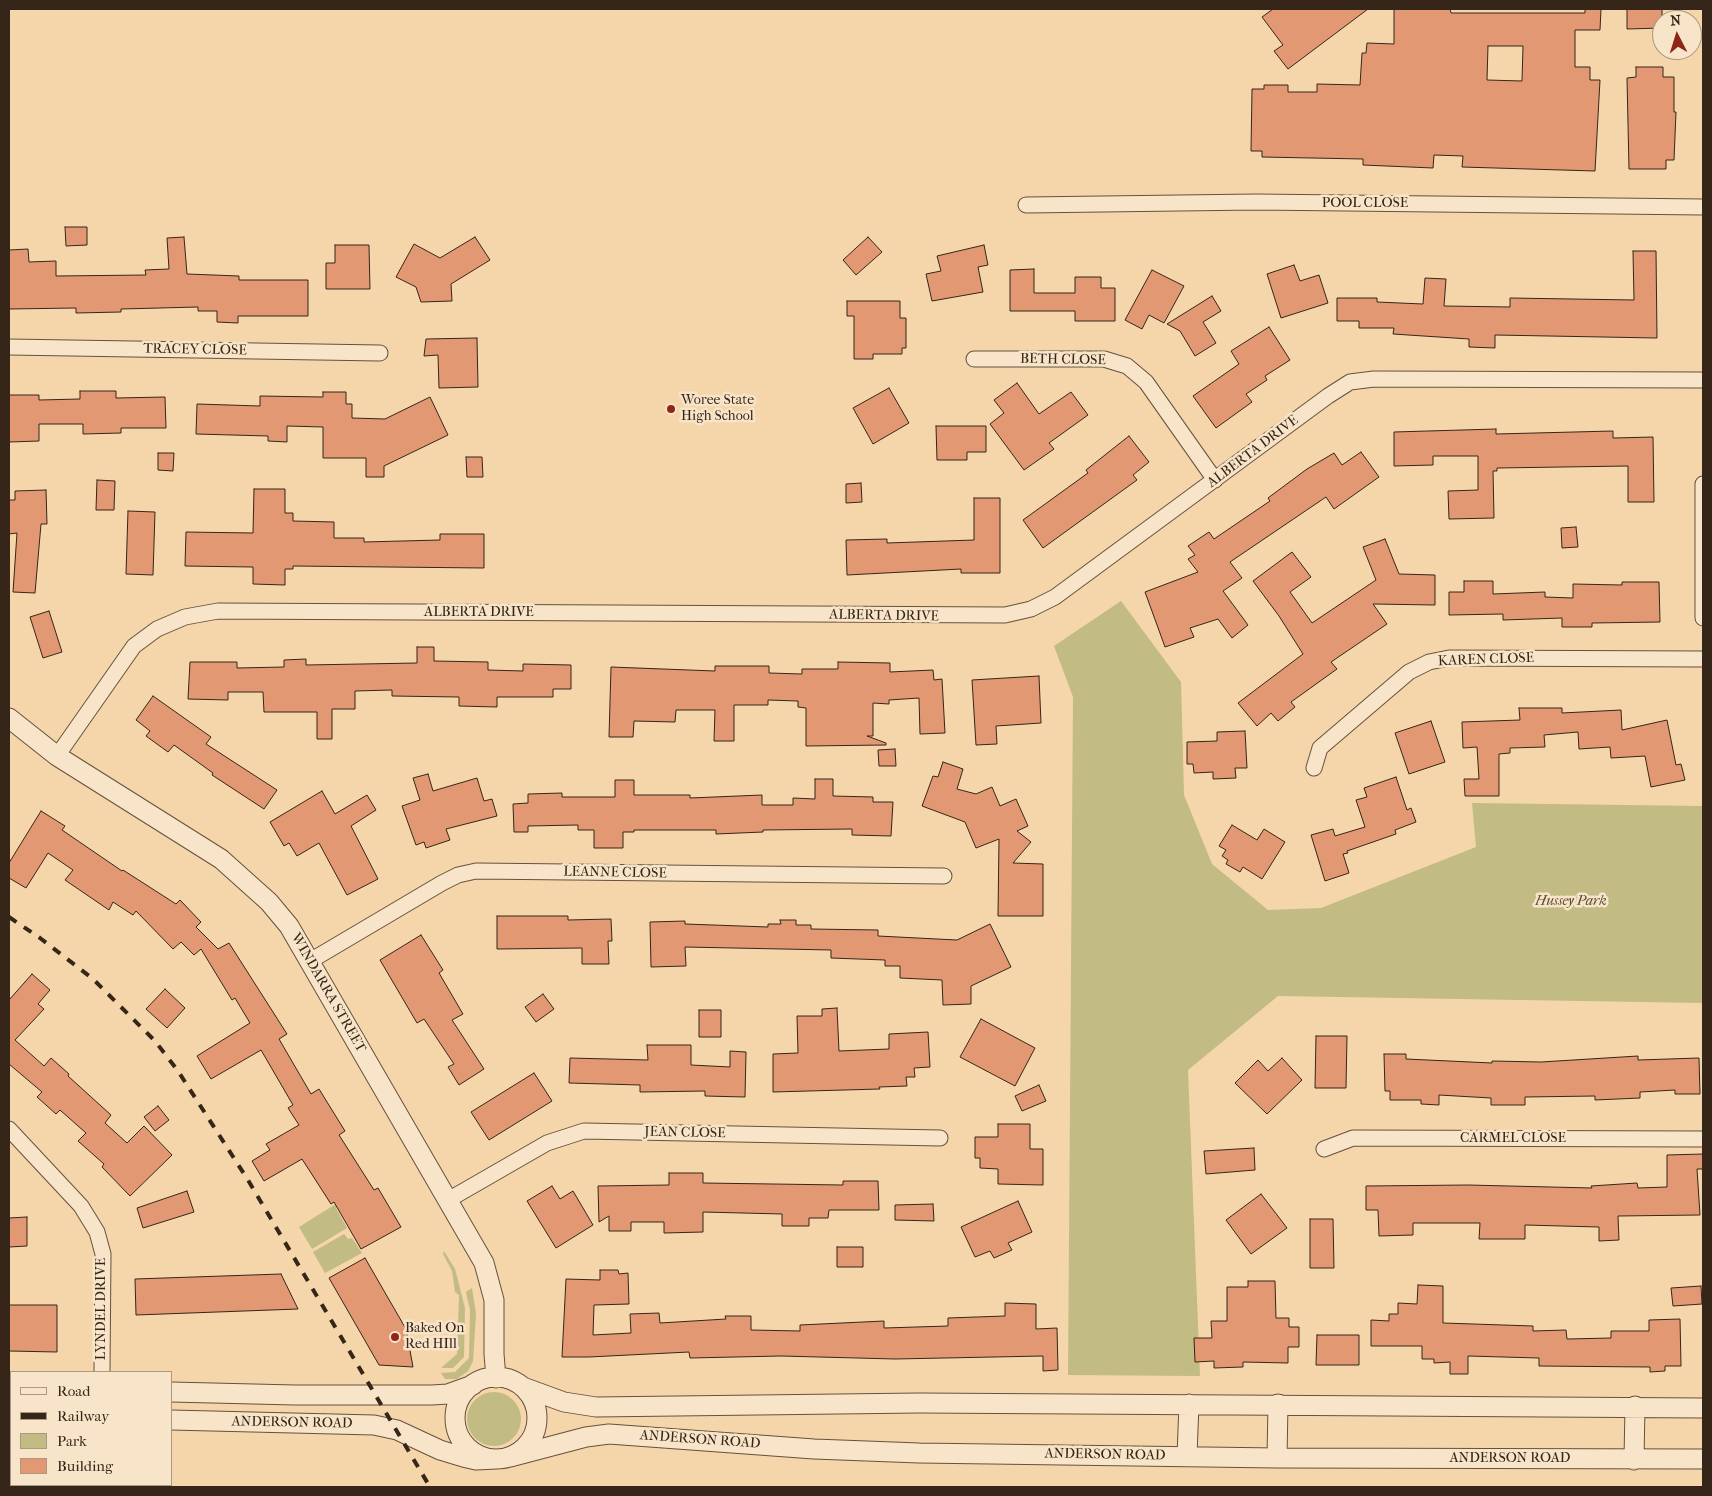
<!DOCTYPE html>
<style>
body{margin:0}
#map{position:relative;width:1712px;height:1496px;overflow:hidden;background:#f5d5aa;font-family:"IM FELL French Canon",serif}
canvas{display:block}
.frame{position:absolute;inset:0;border:10px solid #352619;pointer-events:none}
.legend{position:absolute;left:10px;top:1371px;width:162px;height:115px;box-sizing:border-box;background:#f8e4c8;border:1px solid #aa9882;margin:0;padding:6px 9px;list-style:none;font-size:15px;color:#352619}
.legend li{display:flex;align-items:center;gap:10px;height:25px}
.legend b{width:25px;border:1px solid #aa9882}
.north{position:absolute;left:1652px;top:10px;width:50px;height:50px;box-sizing:border-box;background:#f8e4c8;border:1px solid #aa9882;border-radius:50%;rotate:355deg;font-size:14px;font-weight:700;line-height:20px;text-align:center;color:#352619}
.north::after{content:'';display:block;margin:auto;width:18px;height:22px;background:#8f2418;clip-path:polygon(50% 0,100% 100%,50% 72%,0 100%)}
</style>
<div id="map">
<canvas width="1712" height="1496"></canvas>
<div class="frame"></div>
<ul class="legend">
<li><b style="height:6px;background:#f8e4c8"></b>Road</li>
<li><b style="height:6px;background:#352619"></b>Railway</li>
<li><b style="height:14px;background:#c2bb84"></b>Park</li>
<li><b style="height:14px;background:#e19873"></b>Building</li>
</ul>
<div class="north">N</div>
</div>
<script>
const ctx = document.querySelector('canvas').getContext('2d');
ctx.lineJoin = 'round';
function fill(path, color) {
  ctx.fillStyle = color;
  ctx.fill(path, 'evenodd');
}
function toPath(rows) {
  const path = new Path2D();
  for (const r of rows) {
    if (r.length === 3) {
      path.moveTo(r[0] + r[2], r[1]);
      path.arc(r[0], r[1], r[2], 0, 2 * Math.PI);
      continue;
    }
    path.moveTo(r[0], r[1]);
    for (let i = 2; i < r.length; i += 2) path.lineTo(r[i], r[i + 1]);
  }
  return path;
}
function trace(path, color, width, dash) {
  ctx.strokeStyle = color;
  ctx.lineWidth = width;
  ctx.lineCap = dash ? 'butt' : 'round';
  ctx.setLineDash(dash || []);
  ctx.stroke(path);
}
function drawText(font, color, halo, rows, align = 'center') {
  ctx.font = font + ' "IM FELL French Canon",serif';
  ctx.lineWidth = 5;
  ctx.setLineDash([]);
  ctx.textBaseline = 'middle';
  ctx.strokeStyle = halo;
  ctx.fillStyle = color;
  for (const [text, x, y, turn = 0] of rows) {
    ctx.save();
    ctx.translate(x, y);
    ctx.rotate((+turn || 0) * Math.PI / 180);
    ctx.textAlign = isNaN(turn) ? turn : align;
    if (halo) ctx.strokeText(text, 0, 0);
    ctx.fillText(text, 0, 0);
    ctx.restore();
  }
}
fill(toPath([
 [1121,601,1181,682,1184,795,1212,864,1268,910,1321,908,1476,847,1472,803,1703,806,1703,1003,1278,996,1188,1070,1200,1376,1068,1375,1073,697,1054,646],
 [363,1187,365,1189,336,1208,347,1228,312,1249,299,1227],
 [344,1234,348,1239,352,1238,362,1253,325,1273,313,1252],
 [444,1251,455,1269,465,1308,464,1357,453,1368,441,1368,457,1354,459,1295,455,1292,452,1271,443,1254],
 [472,1288,476,1314,473,1361,468,1371,457,1379,445,1379,441,1373,455,1372,469,1358,470,1310,466,1292],
 [494,1419,27]
]), '#c2bb84');
const building = toPath([
 [1273,9,1368,9,1288,69,1274,51,1283,45,1262,17,1273,9],
 [1394,9,1450,9,1451,13,1585,13,1585,9,1601,9,1600,30,1575,30,1575,67,1590,67,1590,80,1600,80,1595,171,1462,167,1463,156,1434,155,1433,168,1363,165,1363,159,1262,157,1262,151,1251,151,1252,89,1264,89,1264,85,1288,85,1288,92,1317,92,1317,84,1360,85,1362,53,1366,53,1367,43,1394,44,1394,9],
 [1488,46,1523,46,1522,81,1487,80,1488,46],
 [1627,9,1662,9,1662,28,1627,29,1627,9],
 [1636,67,1663,67,1663,77,1674,77,1674,112,1676,112,1674,160,1666,160,1666,169,1629,169,1627,78,1636,77,1636,67],
 [65,227,87,227,87,245,66,246,65,227],
 [184,237,187,274,239,276,239,280,308,280,308,316,238,316,238,323,217,322,217,311,198,311,198,307,121,309,121,312,76,313,76,308,9,309,9,250,28,249,29,262,56,261,56,276,146,275,145,270,169,269,167,238,184,237],
 [475,237,490,260,451,284,452,301,421,302,416,287,396,277,414,244,440,258,475,237],
 [868,237,882,252,856,275,843,260,868,237],
 [335,245,369,245,370,289,326,289,326,263,335,263,335,245],
 [984,245,988,265,978,267,983,292,932,301,926,274,941,271,937,256,984,245],
 [1633,251,1656,251,1657,338,1495,335,1495,348,1469,347,1469,339,1393,334,1394,328,1359,328,1359,321,1337,321,1337,298,1377,298,1377,302,1423,304,1425,278,1446,279,1444,306,1510,307,1510,298,1634,300,1633,251],
 [1294,265,1300,281,1319,275,1328,303,1281,318,1267,274,1294,265],
 [1034,269,1034,293,1075,293,1075,277,1101,277,1101,288,1115,288,1115,321,1075,321,1075,311,1010,311,1010,270,1034,269],
 [1152,270,1184,286,1164,323,1149,315,1142,329,1125,320,1152,270],
 [1212,296,1221,311,1203,322,1216,343,1195,356,1180,331,1167,324,1212,296],
 [847,301,900,301,900,318,906,318,906,348,902,348,902,354,873,354,873,359,854,359,854,316,847,316,847,301],
 [1269,327,1290,360,1265,376,1267,380,1246,394,1252,402,1216,428,1193,396,1239,364,1231,351,1269,327],
 [477,338,478,387,439,388,438,355,424,356,426,339,477,338],
 [1017,383,1039,414,1071,392,1088,415,1049,443,1054,449,1024,470,990,424,1004,413,994,400,1017,383],
 [889,388,909,423,873,444,853,408,889,388],
 [80,391,116,391,116,398,165,397,166,428,121,428,121,433,83,434,83,424,39,424,39,441,9,442,9,395,39,395,39,400,80,399,80,391],
 [323,392,346,392,346,404,352,404,352,418,385,419,430,397,448,435,384,466,384,477,366,477,366,458,323,458,323,427,287,426,287,442,268,441,268,436,196,434,197,404,260,406,260,396,323,397,323,392],
 [936,426,986,426,986,452,967,452,967,460,937,460,936,426],
 [1496,429,1496,434,1613,431,1613,438,1653,437,1654,502,1628,502,1628,466,1497,468,1497,471,1493,471,1494,518,1449,519,1448,491,1478,490,1478,456,1433,456,1433,465,1394,466,1394,432,1496,429],
 [1129,436,1149,462,1133,475,1137,480,1043,548,1023,520,1088,473,1086,470,1129,436],
 [1361,452,1379,477,1334,509,1326,497,1230,562,1242,578,1223,591,1248,625,1232,638,1218,619,1190,628,1194,637,1165,647,1145,592,1198,572,1188,559,1195,555,1188,546,1209,532,1214,539,1270,501,1268,498,1307,469,1334,453,1342,465,1361,452],
 [158,453,174,453,173,471,158,470,158,453],
 [466,457,482,457,483,477,467,477,466,457],
 [97,480,115,481,114,510,96,510,97,480],
 [861,483,862,502,846,503,846,484,861,483],
 [254,489,285,489,285,513,293,513,293,521,334,522,334,538,364,538,364,542,440,540,440,534,484,534,484,568,293,566,293,569,285,569,285,585,253,584,253,567,185,566,186,532,253,533,254,489],
 [46,490,47,524,41,524,35,593,13,592,17,533,9,534,9,500,15,500,15,491,46,490],
 [974,498,1000,498,1000,573,961,573,961,569,847,575,846,540,887,539,887,543,974,540,974,498],
 [128,511,155,512,153,575,126,574,128,511],
 [1576,527,1578,547,1562,548,1561,528,1576,527],
 [1385,539,1399,574,1435,575,1435,605,1373,604,1387,624,1331,662,1337,669,1291,702,1295,707,1278,721,1271,713,1257,726,1238,703,1303,654,1279,616,1253,581,1292,552,1311,577,1290,592,1312,623,1376,580,1363,547,1385,539],
 [1464,581,1493,581,1493,594,1545,592,1545,597,1573,598,1573,584,1622,585,1622,582,1659,582,1660,622,1592,623,1592,627,1562,627,1562,618,1503,620,1503,614,1449,615,1449,592,1464,592,1464,581],
 [49,611,62,652,43,658,30,617,49,611],
 [417,647,434,647,434,661,488,662,488,670,523,671,523,664,571,665,571,689,553,689,553,697,497,697,497,707,459,706,459,697,392,696,392,690,355,691,355,709,332,709,332,739,317,739,317,712,264,712,263,692,228,692,228,700,188,699,190,662,237,662,237,668,284,667,284,660,306,659,306,665,417,663,417,647],
 [838,662,890,663,890,672,933,670,934,680,942,679,945,733,920,734,919,698,889,700,889,704,873,703,873,736,867,736,886,743,886,745,806,746,806,708,798,707,798,701,768,700,768,705,734,705,734,741,714,741,715,710,676,710,675,722,634,721,633,737,609,737,611,667,715,671,715,666,769,666,769,673,802,674,802,669,838,669,838,662],
 [1039,676,1041,723,996,726,997,744,976,745,972,680,1039,676],
 [153,696,211,737,206,744,277,790,264,809,212,775,213,773,174,745,168,752,146,736,150,731,136,720,153,696],
 [1519,708,1562,708,1562,713,1621,710,1622,730,1667,720,1676,765,1681,764,1685,780,1651,787,1645,756,1611,758,1610,747,1579,749,1578,732,1544,735,1545,747,1510,748,1510,753,1499,754,1499,796,1465,796,1464,779,1479,779,1477,747,1463,748,1462,722,1520,720,1519,708],
 [1431,721,1445,762,1409,774,1395,733,1431,721],
 [1245,731,1247,768,1235,768,1236,778,1213,779,1213,772,1194,773,1193,764,1187,764,1187,742,1217,741,1217,732,1245,731],
 [895,749,896,766,879,766,878,750,895,749],
 [943,762,963,769,957,789,976,794,992,787,1000,806,1016,799,1028,826,1017,831,1031,842,1013,863,1043,864,1043,916,998,916,999,839,976,848,965,822,922,806,933,776,938,777,943,762],
 [428,774,433,791,477,778,484,801,492,799,497,816,446,829,450,840,426,848,424,842,416,845,402,806,420,800,413,778,428,774],
 [1396,777,1407,810,1411,808,1416,822,1395,830,1396,834,1347,851,1348,853,1343,854,1349,873,1325,881,1311,835,1333,829,1335,836,1365,827,1356,800,1367,797,1364,788,1396,777],
 [815,779,833,779,833,796,873,797,873,802,893,802,891,836,852,835,852,829,763,830,763,832,716,834,716,830,634,830,634,832,623,832,623,848,594,848,594,830,578,830,578,825,528,826,528,832,514,832,513,804,528,803,528,794,562,793,562,797,615,797,615,780,634,780,634,795,690,795,690,798,762,795,762,805,793,805,793,798,815,799,815,779],
 [322,791,335,814,367,795,376,810,351,826,378,879,347,895,319,843,297,856,289,843,284,846,270,822,322,791],
 [41,811,65,826,62,830,122,871,123,870,176,904,180,900,201,922,196,927,218,949,229,943,287,1034,279,1039,311,1094,319,1089,345,1131,339,1135,374,1190,378,1188,401,1227,361,1249,334,1202,331,1204,302,1159,264,1181,252,1161,270,1150,266,1144,299,1125,288,1108,293,1105,261,1050,211,1079,197,1056,250,1023,235,998,232,1000,201,949,194,955,181,942,173,949,136,911,133,915,113,902,109,910,65,880,73,870,48,853,26,888,9,878,9,863,41,811],
 [1232,825,1257,840,1264,829,1285,842,1262,879,1243,867,1240,872,1226,864,1228,860,1222,856,1226,850,1219,846,1232,825],
 [497,916,568,916,568,920,611,919,612,941,608,941,609,964,582,964,582,948,497,949,497,916],
 [780,920,796,920,796,925,811,925,811,929,878,930,878,936,957,940,990,924,1011,967,971,986,971,1004,943,1005,942,980,900,978,900,966,885,966,885,960,831,958,831,950,685,947,686,966,651,967,650,922,685,921,685,924,768,927,768,924,781,924,780,920],
 [421,935,443,970,439,973,463,1014,452,1020,484,1069,459,1085,448,1067,454,1064,424,1019,417,1023,380,960,421,935],
 [32,974,50,990,38,1004,44,1009,15,1040,44,1066,51,1058,69,1074,68,1076,111,1115,105,1123,127,1143,144,1126,172,1155,130,1196,102,1167,104,1164,78,1141,86,1133,60,1110,56,1114,37,1097,42,1092,9,1064,9,1000,32,974],
 [165,989,185,1008,167,1028,146,1009,165,989],
 [543,994,554,1009,536,1022,525,1007,543,994],
 [837,1008,839,1051,889,1049,889,1034,928,1032,930,1067,914,1068,915,1077,906,1077,907,1086,879,1087,880,1089,773,1092,773,1054,798,1053,797,1016,822,1016,822,1009,837,1008],
 [699,1010,721,1010,721,1037,699,1037,699,1010],
 [981,1019,1035,1048,1015,1086,960,1057,981,1019],
 [1316,1036,1347,1036,1346,1088,1315,1088,1316,1036],
 [647,1045,691,1045,691,1065,730,1067,730,1051,746,1052,745,1097,705,1096,705,1091,640,1092,640,1085,569,1083,570,1058,648,1060,647,1045],
 [1384,1054,1406,1054,1406,1059,1492,1063,1492,1061,1541,1062,1638,1056,1638,1060,1699,1058,1700,1094,1675,1094,1675,1090,1640,1092,1640,1098,1595,1100,1595,1096,1525,1097,1525,1105,1491,1105,1491,1098,1439,1095,1439,1105,1421,1104,1421,1100,1390,1100,1390,1091,1385,1091,1384,1054],
 [1282,1058,1302,1080,1267,1114,1235,1083,1258,1060,1268,1071,1282,1058],
 [534,1073,552,1101,489,1140,471,1112,534,1073],
 [1039,1085,1046,1101,1022,1111,1015,1096,1039,1085],
 [158,1106,169,1120,155,1131,144,1117,158,1106],
 [998,1124,1030,1124,1030,1149,1043,1149,1043,1185,998,1184,998,1169,980,1168,980,1158,975,1158,975,1137,998,1137,998,1124],
 [1254,1148,1255,1170,1206,1174,1204,1151,1254,1148],
 [1703,1154,1703,1169,1697,1169,1700,1215,1618,1216,1619,1240,1599,1241,1599,1227,1525,1225,1525,1239,1479,1239,1480,1223,1413,1223,1413,1235,1379,1236,1378,1210,1366,1210,1366,1186,1468,1185,1592,1188,1591,1186,1637,1183,1638,1188,1667,1187,1667,1155,1703,1154],
 [669,1173,703,1173,703,1183,843,1185,843,1181,878,1181,879,1210,829,1210,828,1218,809,1218,809,1226,782,1226,782,1214,703,1212,703,1232,664,1233,664,1222,631,1222,631,1231,609,1231,609,1216,599,1222,598,1186,669,1185,669,1173],
 [552,1186,560,1199,573,1191,593,1225,556,1248,527,1201,552,1186],
 [187,1191,194,1212,143,1228,137,1208,187,1191],
 [1261,1194,1287,1228,1251,1254,1226,1220,1261,1194],
 [1018,1201,1032,1232,1008,1243,1012,1250,994,1258,990,1251,975,1257,961,1227,1018,1201],
 [933,1204,934,1221,895,1220,895,1205,933,1204],
 [27,1217,27,1246,9,1247,9,1218,27,1217],
 [1310,1219,1333,1219,1334,1268,1310,1268,1310,1219],
 [837,1247,863,1247,863,1267,837,1267,837,1247],
 [365,1258,406,1329,413,1367,379,1365,329,1278,365,1258],
 [600,1270,618,1270,619,1274,628,1273,629,1304,594,1305,593,1335,631,1333,630,1314,659,1313,660,1323,726,1319,725,1316,751,1316,751,1330,800,1331,800,1325,884,1321,884,1328,948,1326,948,1318,1005,1316,1005,1303,1036,1304,1036,1329,1057,1328,1058,1370,1043,1371,1043,1356,895,1359,781,1356,690,1358,689,1352,589,1357,562,1357,566,1279,600,1280,600,1270],
 [281,1274,298,1309,136,1315,135,1279,281,1274],
 [1248,1281,1275,1281,1276,1318,1289,1318,1289,1327,1299,1327,1299,1347,1288,1347,1288,1363,1243,1362,1243,1367,1214,1368,1214,1361,1195,1362,1194,1338,1212,1338,1211,1321,1227,1321,1227,1287,1248,1287,1248,1281],
 [1418,1285,1443,1286,1443,1323,1533,1326,1533,1331,1566,1330,1567,1339,1611,1338,1611,1331,1649,1331,1649,1320,1680,1319,1681,1366,1665,1366,1665,1371,1650,1372,1650,1367,1539,1366,1539,1358,1468,1356,1468,1374,1450,1374,1450,1362,1434,1363,1434,1359,1422,1359,1422,1346,1371,1346,1371,1320,1389,1321,1389,1314,1398,1314,1398,1303,1417,1304,1418,1285],
 [1701,1286,1702,1304,1673,1306,1671,1288,1701,1286],
 [9,1305,57,1305,57,1352,9,1351,9,1305],
 [1317,1335,1359,1335,1359,1365,1316,1365,1317,1335]
]);
fill(building, '#e19873');
trace(building, '#352619', 1);
const minor = toPath([
 [1026,205,1256,202,1703,207],
 [9,347,380,353],
 [974,359,1104,359,1127,366,1146,382,1215,480],
 [1703,484,1703,618],
 [57,756,134,646,157,629,185,617,218,611,1005,615,1031,609,1055,597,1328,396,1350,382,1374,379,1703,380],
 [1314,768,1320,748,1409,672,1429,662,1449,658,1703,659],
 [310,961,442,883,458,875,476,871,944,876],
 [9,1129,81,1206,97,1232,103,1254,102,1372],
 [1324,1149,1353,1138,1703,1139],
 [448,1200,547,1143,584,1131,940,1138]
]);
const tertiary = toPath([
 [9,718,57,756,221,859,269,902,289,926,484,1263,494,1300,494,1354,496,1378],
 [496,1418,41],
 [523,1387,564,1402,596,1407,919,1403,1703,1408],
 [171,1392,295,1395,432,1395,448,1394,473,1385],
 [9,1398,11,1398],
 [171,1420,374,1425,397,1430,440,1450,463,1457,476,1460,497,1459],
 [1187,1456,1189,1404],
 [510,1457,586,1437,609,1434,814,1449,919,1453,1277,1458,1703,1459],
 [1277,1458,1278,1404],
 [1634,1460,1635,1406]
]);
trace(minor, '#65523d', 17);
trace(tertiary, '#65523d', 21);
trace(minor, '#f8e4c8', 15);
trace(tertiary, '#f8e4c8', 19);
trace(toPath([
 [9,917,40,938,93,979,155,1041,178,1071,248,1180,430,1487]
]), '#352619', 4, [9, 9]);
for (const [x, y, r, color] of [
 [671,409,5,"#8f2418"],
 [395,1337,5,"#8f2418"]
]) {
  const dot = new Path2D();
  dot.arc(x, y, r, 0, 2 * Math.PI);
  ctx.fillStyle = color;
  ctx.fill(dot);
  trace(dot, '#f8e4c8', 2);
}
drawText('14px', '#352619', '#f8e4c8', [
 ["POOL CLOSE",1365,204],
 ["TRACEY CLOSE",195,350,1],
 ["BETH CLOSE",1063,360,1],
 ["ALBERTA DRIVE",1253,452,-37],
 ["ALBERTA DRIVE",479,613],
 ["ALBERTA DRIVE",884,616,1],
 ["KAREN CLOSE",1486,660,-2],
 ["LEANNE CLOSE",615,873,1],
 ["WINDARRA STREET",328,993,60],
 ["JEAN CLOSE",685,1133,1],
 ["CARMEL CLOSE",1513,1139],
 ["LYNDEL DRIVE",102,1309,-90],
 ["ANDERSON ROAD",292,1423,1],
 ["ANDERSON ROAD",700,1440,4],
 ["ANDERSON ROAD",1105,1455,1],
 ["ANDERSON ROAD",1510,1459]
]);
drawText('14px', '#352619', '#f8e4c8', [
 ["Woree State",681,401],
 ["High School",681,417],
 ["Baked On",405,1329],
 ["Red HIll",405,1345]
], 'left');
drawText('italic 14px', '#584b34', '#f8e4c8', [
 ["Hussey Park",1571,902]
]);
</script>
